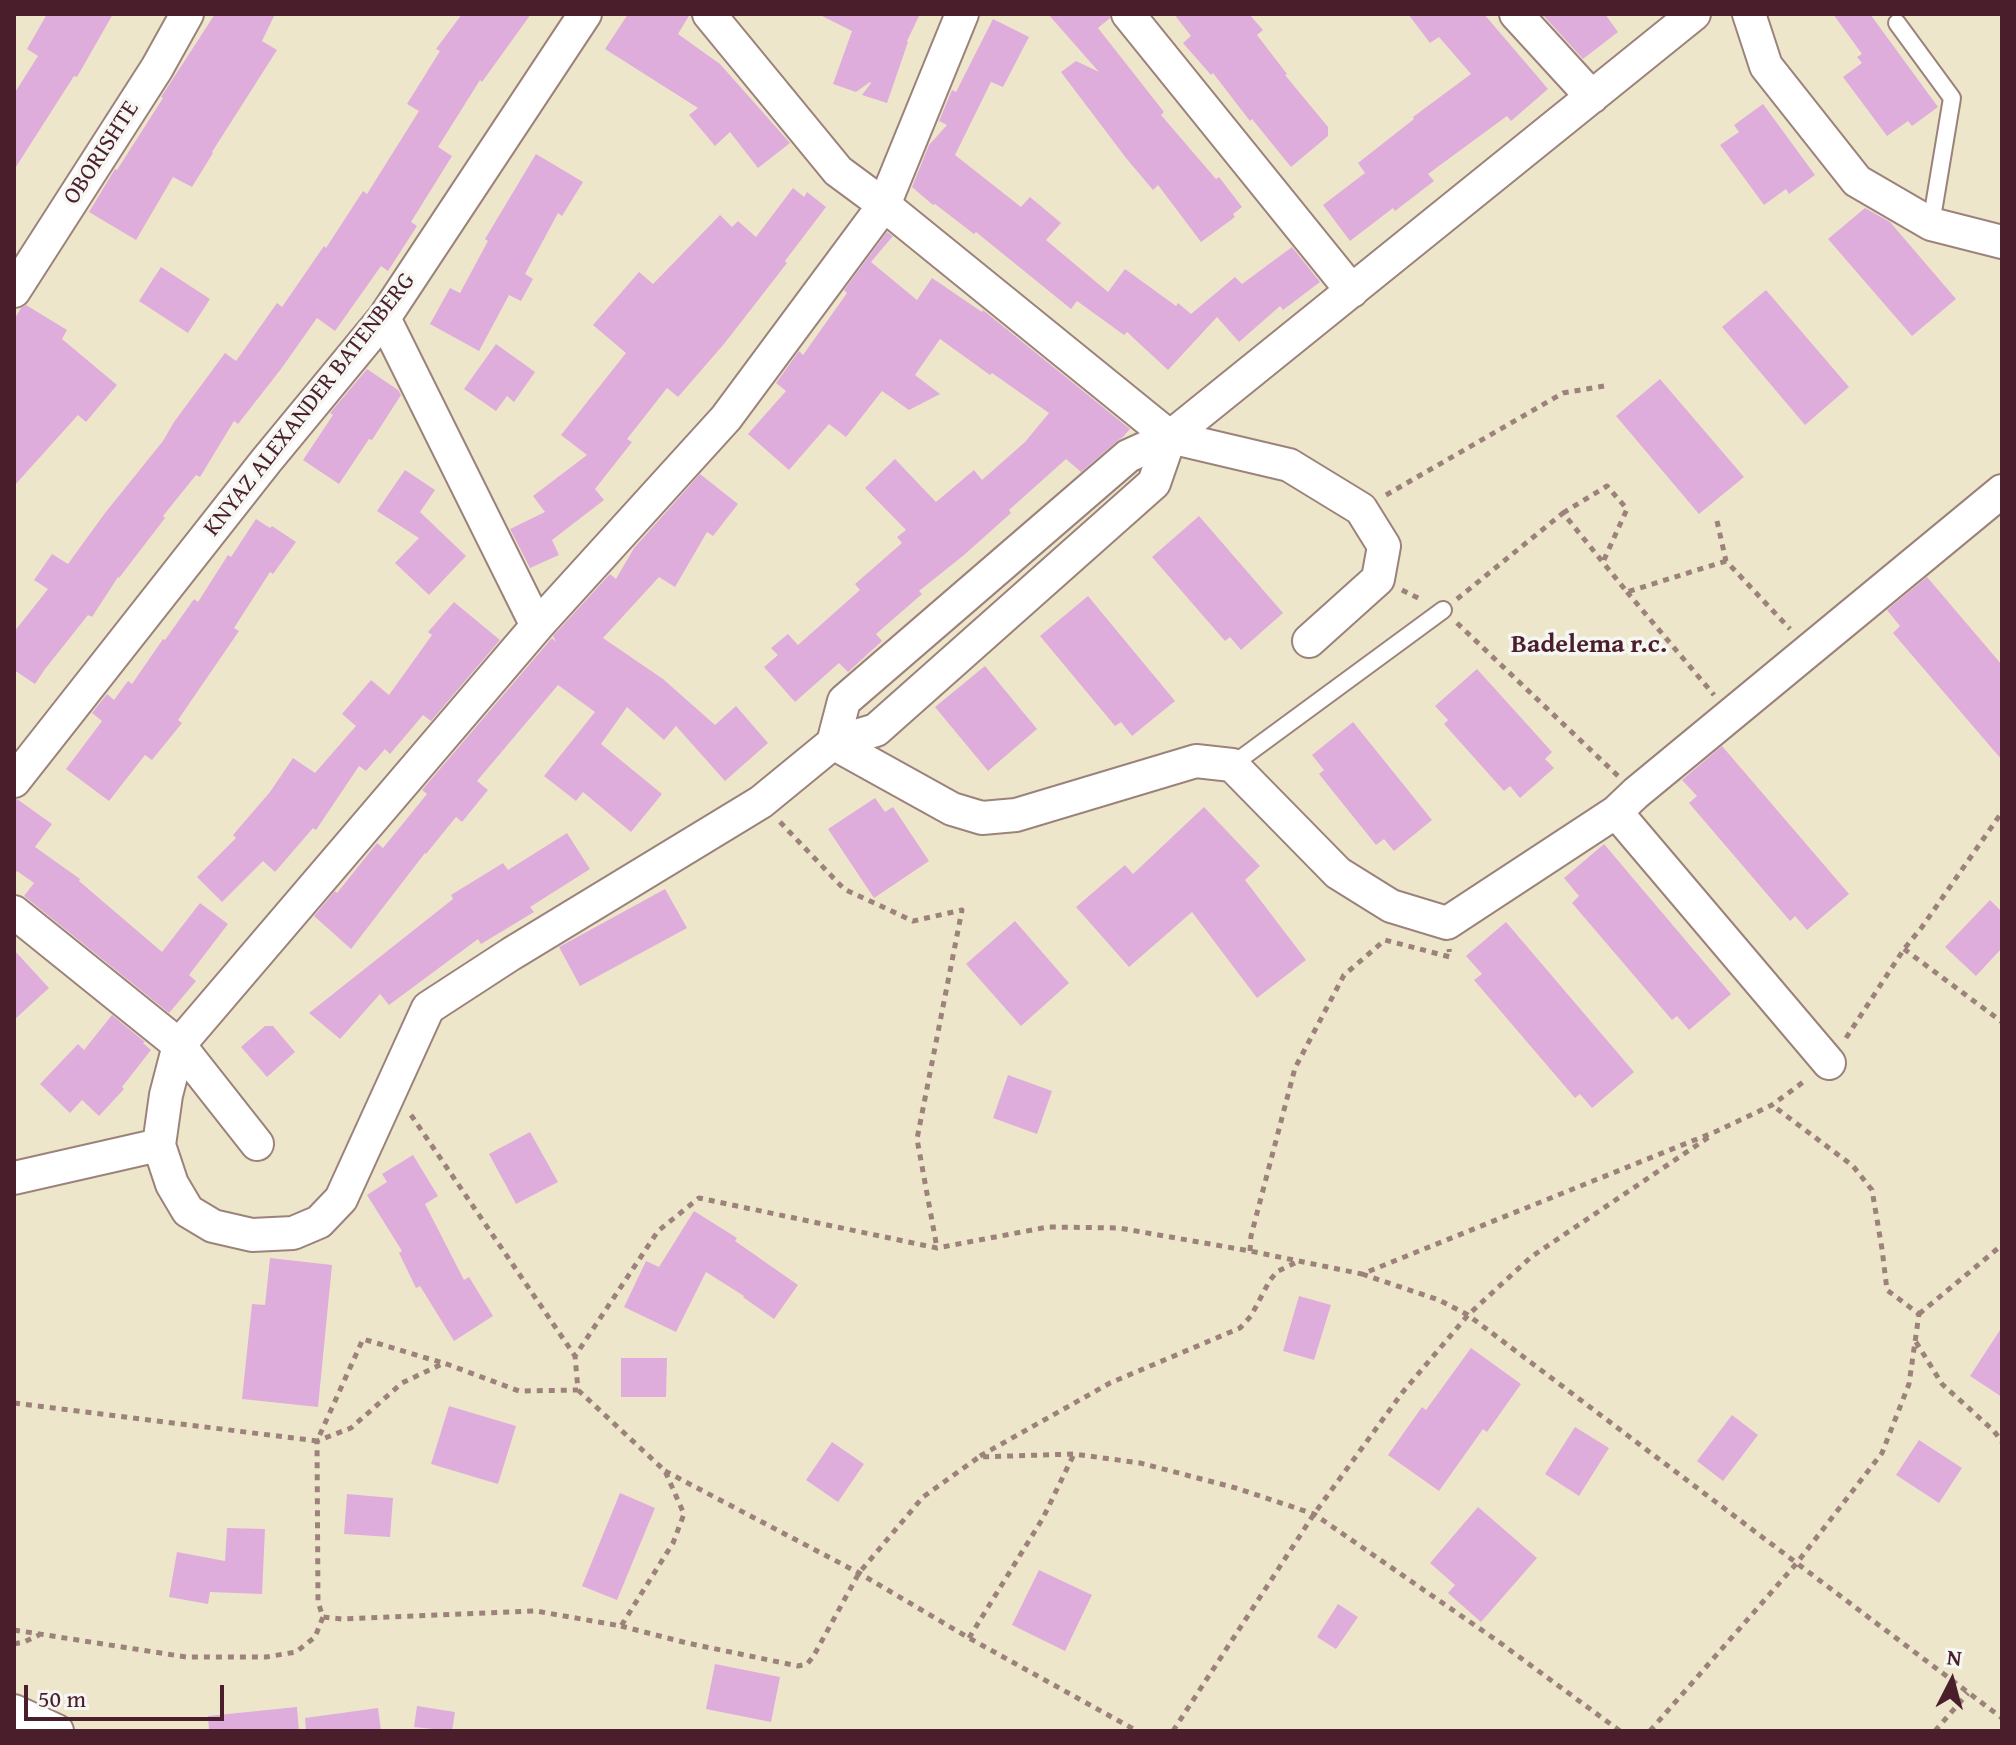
<!DOCTYPE html>
<style>
body{margin:0}
#map{position:relative;width:2016px;height:1745px;overflow:hidden;background:#eee6cb;font-family:"Gentium Book Plus",serif}
canvas{display:block}
.frame{position:absolute;inset:0;border:16px solid #4a1f2b;pointer-events:none}
.north{position:absolute;left:1912px;top:1641px;width:80px;height:80px;-webkit-text-stroke:6px #f6f6f2;paint-order:stroke;rotate:6deg;font-size:22px;font-weight:700;line-height:32px;text-align:center;color:#4a1f2b}
.north::after{content:'';display:block;margin:auto;width:28px;height:36px;background:#4a1f2b;clip-path:polygon(50% 0,100% 100%,50% 72%,0 100%)}
.scale{position:absolute;left:24px;top:1685px;width:200px;height:36px;box-sizing:border-box;border:4px solid #4a1f2b;border-top:0;padding-left:10px;font-size:24px;line-height:28px;white-space:nowrap;color:#4a1f2b;-webkit-text-stroke:6px #f6f6f2;paint-order:stroke}
</style>
<div id="map">
<canvas width="2016" height="1745"></canvas>
<div class="frame"></div>
<div class="north">N</div>
<div class="scale">50 m</div>
</div>
<script>
const ctx = document.querySelector('canvas').getContext('2d');
ctx.lineJoin = 'round';
function fill(path, color) {
  ctx.fillStyle = color;
  ctx.fill(path, 'evenodd');
}
function toPath(rows) {
  const path = new Path2D();
  for (const r of rows) {
    path.moveTo(r[0], r[1]);
    for (let i = 2; i < r.length; i += 2) path.lineTo(r[i], r[i + 1]);
  }
  return path;
}
function trace(path, color, width, dash) {
  ctx.strokeStyle = color;
  ctx.lineWidth = width;
  ctx.lineCap = dash ? 'butt' : 'round';
  ctx.setLineDash(dash || []);
  ctx.stroke(path);
}
function drawText(font, color, halo, rows, align = 'center') {
  ctx.font = font + ' "Gentium Book Plus",serif';
  ctx.lineWidth = 7;
  ctx.setLineDash([]);
  ctx.textBaseline = 'middle';
  ctx.strokeStyle = halo;
  ctx.fillStyle = color;
  for (const [text, x, y, turn = 0] of rows) {
    ctx.save();
    ctx.translate(x, y);
    ctx.rotate((+turn || 0) * Math.PI / 180);
    ctx.textAlign = isNaN(turn) ? turn : align;
    if (halo) ctx.strokeText(text, 0, 0);
    ctx.fillText(text, 0, 0);
    ctx.restore();
  }
}
fill(toPath([
 [47,14,113,14,77,77,74,76,14,170,14,94,38,56,27,49],
 [215,14,275,14,262,41,277,50,212,152,213,153,192,187,173,177,136,240,89,212,115,169,117,170,163,98,161,97],
 [462,14,531,14,482,82,480,80,438,147,452,156,411,222,417,226,388,271,381,266,335,331,317,318,281,369,238,424,234,421,200,477,196,475,163,516,165,518,119,578,118,577,92,617,88,615,45,669,35,684,14,670,14,632,48,589,34,580,52,554,68,564,105,513,163,441,174,422,225,353,236,361,277,303,282,307,324,246,326,248,363,191,367,194,419,111,407,104,440,51,436,49],
 [628,14,690,14,678,34,720,64,790,143,758,168,730,132,715,146,689,115,698,108,605,49],
 [818,14,920,14,907,41,908,42,887,103,862,95,871,83,870,82,856,92,833,84,852,31],
 [1048,14,1109,14,1110,18,1098,28,1164,112,1161,115,1216,179,1219,177,1242,207,1233,214,1235,217,1201,242,1158,185,1153,190,1126,158,1061,72,1076,61,1099,72],
 [1174,14,1249,14,1263,30,1257,35,1287,74,1285,75,1328,127,1328,136,1291,167,1252,119,1250,121,1213,73,1211,75,1183,43,1191,36],
 [1408,14,1484,14,1548,89,1511,121,1507,116,1428,174,1434,181,1395,211,1393,208,1350,241,1323,205,1365,173,1358,163,1414,119,1413,117,1471,74,1439,37,1430,43],
 [1542,14,1605,14,1618,32,1583,59],
 [1833,14,1870,14,1938,107,1912,126,1908,121,1887,136,1843,77,1862,63,1857,57,1862,54],
 [993,19,1029,37,1003,87,991,82,955,155,1021,207,1030,197,1061,223,1046,240,1108,292,1125,269,1176,306,1178,303,1191,314,1235,277,1242,284,1292,247,1320,282,1283,310,1280,306,1239,342,1217,317,1168,370,1127,332,1124,335,1077,301,1071,309,976,232,974,234,935,204,933,205,912,187,929,145,947,125,939,121,952,90,956,92],
 [1763,104,1815,175,1789,194,1786,189,1764,205,1720,145,1739,132,1734,125],
 [536,154,583,182,562,216,558,213,525,274,533,279,521,301,509,295,479,351,430,324,450,288,460,293,488,241,485,239],
 [793,188,804,197,807,192,826,207,785,261,787,263,724,344,678,397,667,388,627,439,632,442,595,489,604,500,552,540,559,555,530,568,510,529,545,512,533,496,587,455,561,435,626,353,593,325,639,272,653,284,720,215,732,227,738,221,756,237],
 [1865,208,1890,222,1956,299,1912,336,1828,239],
 [887,232,893,236,871,262,917,300,932,278,982,312,983,310,1130,429,1123,437,1116,442,1081,472,1066,459,1009,510,1011,513,964,555,919,591,922,594,876,634,882,641,848,672,839,663,795,702,764,667,778,655,771,648,788,634,798,645,860,590,855,584,902,543,897,537,906,530,865,488,895,459,936,502,974,470,982,480,1025,442,1049,413,992,373,990,375,940,339,915,375,940,394,909,410,882,391,846,437,829,424,789,470,748,434,786,391,776,383,799,351,803,355,847,293,844,290],
 [161,267,210,299,188,333,139,301],
 [1766,290,1849,387,1805,425,1722,327],
 [26,305,67,330,62,339,117,385,86,422,78,415,14,486,14,320,21,308],
 [496,344,535,372,514,402,507,396,496,411,464,389],
 [367,369,398,390,401,395,372,440,369,439,339,484,303,460,333,415,330,413],
 [1660,379,1744,477,1699,514,1616,416],
 [405,470,435,490,420,512,466,556,429,595,395,563,419,538,377,511],
 [700,474,738,504,713,536,707,532,675,587,659,577,603,638,663,679,715,725,736,706,768,743,725,781,676,726,664,740,627,707,601,744,662,794,631,832,583,792,576,801,544,776,595,712,558,685,477,781,488,790,462,822,456,817,426,854,425,853,351,949,314,916,335,891,337,893,377,843,383,848,427,794,422,790,552,638,556,642,553,636,610,574,616,579,634,548],
 [1199,516,1283,613,1241,650,1230,637,1225,641,1152,557],
 [256,519,270,528,272,526,296,542,273,574,270,572,234,628,239,631,178,720,182,723,152,760,145,755,109,801,66,769,102,721,92,713,107,694,114,700,128,681,132,684,163,639,165,640,194,599,198,602,228,555,231,557],
 [1927,577,2002,665,2002,760,1893,633,1900,626,1887,610],
 [1088,596,1175,701,1132,736,1121,722,1115,726,1040,636],
 [454,602,500,640,431,721,423,715,390,754,385,749,366,771,359,766,316,830,313,828,275,872,263,861,222,902,197,877,236,838,233,835,270,792,293,758,315,773,356,726,342,714,371,680,389,695,432,635,428,632],
 [985,666,1037,729,988,771,935,707],
 [1477,669,1552,752,1545,759,1554,768,1520,798,1510,786,1504,791,1444,724,1448,720,1435,706],
 [1353,722,1432,820,1394,851,1384,839,1376,845,1319,774,1324,770,1312,755],
 [1722,746,1849,894,1807,930,1795,916,1790,921,1689,803,1697,796,1682,780],
 [875,798,885,812,893,807,929,861,874,898,828,829],
 [17,799,52,824,35,847,80,879,79,881,162,952,200,903,228,924,189,975,196,981,169,1013,24,896,34,883,17,871,14,875,14,800],
 [1204,807,1260,866,1245,880,1306,960,1257,998,1192,912,1129,967,1076,907,1125,865,1133,874],
 [567,833,590,869,530,907,534,912,481,944,478,939,389,1005,380,994,340,1039,309,1013,453,899,451,895,503,863,508,870],
 [1604,844,1731,994,1689,1030,1677,1016,1672,1020,1572,903,1579,896,1564,878],
 [665,889,687,928,580,986,559,947],
 [1990,900,2002,912,2002,948,1976,976,1945,947],
 [1015,921,1069,983,1021,1026,966,964],
 [1506,922,1634,1072,1592,1108,1580,1094,1575,1098,1474,980,1482,974,1466,956],
 [14,950,49,988,14,1020],
 [112,1015,145,1042,143,1043,151,1050,122,1087,124,1089,99,1116,82,1100,70,1113,40,1084,78,1044,84,1050],
 [265,1026,273,1026,295,1052,267,1077,241,1047],
 [1008,1075,1052,1091,1037,1134,993,1118],
 [530,1132,558,1182,516,1204,489,1154],
 [413,1155,438,1196,425,1204,464,1280,469,1277,493,1316,454,1341,420,1286,416,1288,399,1253,402,1251,367,1195,387,1182,382,1174],
 [694,1211,737,1238,735,1241,798,1285,774,1319,743,1297,744,1296,706,1272,676,1332,624,1307,646,1261,659,1267],
 [270,1258,332,1265,318,1407,242,1399,252,1304,265,1305],
 [1299,1296,1331,1305,1314,1360,1283,1351],
 [2002,1327,2002,1397,1970,1376],
 [1471,1348,1521,1384,1487,1432,1483,1429,1439,1491,1388,1455,1422,1407,1426,1410],
 [621,1358,667,1358,666,1397,621,1397],
 [449,1406,516,1426,498,1484,431,1464],
 [1732,1415,1758,1435,1723,1481,1697,1461],
 [1575,1427,1609,1448,1579,1496,1545,1474],
 [1919,1440,1962,1468,1939,1503,1896,1475],
 [832,1442,864,1464,838,1502,806,1480],
 [620,1493,655,1508,617,1600,582,1586],
 [347,1494,393,1498,390,1537,344,1534],
 [1478,1507,1537,1558,1481,1622,1448,1593,1455,1585,1430,1563],
 [227,1528,265,1529,262,1594,210,1592,208,1604,169,1597,177,1552,225,1561],
 [1039,1570,1092,1595,1065,1651,1012,1625],
 [1338,1604,1358,1617,1336,1649,1317,1637],
 [715,1664,780,1677,771,1722,706,1709],
 [417,1706,455,1712,452,1731,414,1727],
 [297,1707,299,1731,209,1731,208,1716],
 [378,1708,381,1731,306,1731,305,1718]
]), '#dfaddb');
const service = toPath([
 [1897,23,1952,98,1931,224],
 [1232,765,1443,610]
]);
const minor = toPath([
 [709,14,838,171,884,205,1170,437,1289,465,1361,509,1384,546,1378,579,1309,641],
 [962,14,884,205,726,418,537,626,179,1045,166,1095,159,1145,172,1184,188,1211,213,1226,252,1235,293,1233,319,1222,341,1199,428,1008,511,954,761,802,833,743,876,730,1154,483,1170,437],
 [1128,14,1352,291],
 [1516,14,1592,97],
 [1749,14,1766,66,1857,181,1931,224,2002,242],
 [14,291,157,68,187,14],
 [384,318,537,626],
 [833,743,952,809,982,818,1016,815,1196,761,1232,765,1338,873,1391,906,1447,923,1616,812,1636,793,2002,491],
 [833,743,844,701,1128,456,1170,437,1694,14],
 [14,781,266,461,384,318,585,14],
 [1616,812,1829,1063],
 [14,912,179,1045,257,1144],
 [14,1178,159,1145],
 [14,1711,57,1731]
]);
trace(service, '#9c827b', 20);
trace(minor, '#9c827b', 36);
trace(toPath([
 [1386,495,1563,393,1604,386],
 [1563,513,1607,486,1627,509,1603,562],
 [1717,521,1726,561,1790,629],
 [1402,590,1422,600],
 [1627,592,1714,695],
 [1457,599,1563,513,1627,592,1726,561],
 [1457,623,1618,776],
 [780,822,844,889,913,921,962,910,917,1139,937,1248],
 [1904,949,2002,1022],
 [1846,1038,1904,949,1922,927,2002,812],
 [411,1115,575,1356],
 [1250,1251,1251,1236,1295,1068,1344,975,1385,940,1450,957,1449,949],
 [1362,1274,1439,1300,1468,1315,2002,1718],
 [1919,1314,2002,1245],
 [1916,1342,1942,1384,1994,1431,2002,1442],
 [578,1390,665,1471,684,1514,673,1543,621,1626,536,1611,342,1619,323,1617,318,1602,317,1441,351,1428,402,1383,444,1363,519,1391,578,1390,575,1356,658,1231,699,1198,937,1248,1048,1227,1119,1228,1250,1251,1362,1274,1717,1131,1772,1105,1806,1080],
 [14,1403,317,1441,363,1339,443,1363],
 [980,1456,1110,1383,1240,1328,1251,1316,1270,1280,1278,1271,1295,1263],
 [665,1471,859,1573,969,1638,1137,1731],
 [621,1626,687,1643,798,1666,807,1664,813,1657,859,1573,923,1497,979,1457,1074,1454,1140,1463,1236,1488,1314,1514,1499,1642,1620,1731],
 [14,1630,186,1657,266,1657,296,1652,315,1637,323,1617],
 [969,1638,1043,1518,1074,1454],
 [14,1644,24,1642,39,1635],
 [1173,1731,1314,1514,1402,1393,1468,1315,1531,1257,1709,1137],
 [1650,1731,1796,1564,1882,1453,1909,1384,1919,1314,1887,1290,1882,1249,1872,1190,1853,1166,1772,1105],
 [1935,1731,1968,1693]
]), '#9c827b', 5, [6, 6]);
trace(service, '#fff', 16);
trace(minor, '#fff', 32);
drawText('24px', '#4a1f2b', '#f6f6f2', [
 ["OBORISHTE",102,153,-57],
 ["KNYAZ ALEXANDER BATENBERG",310,405,-52]
]);
drawText('bold 26px', '#4a1f2b', '#f6f6f2', [
 ["Badelema r.c.",1589,645]
]);
</script>
